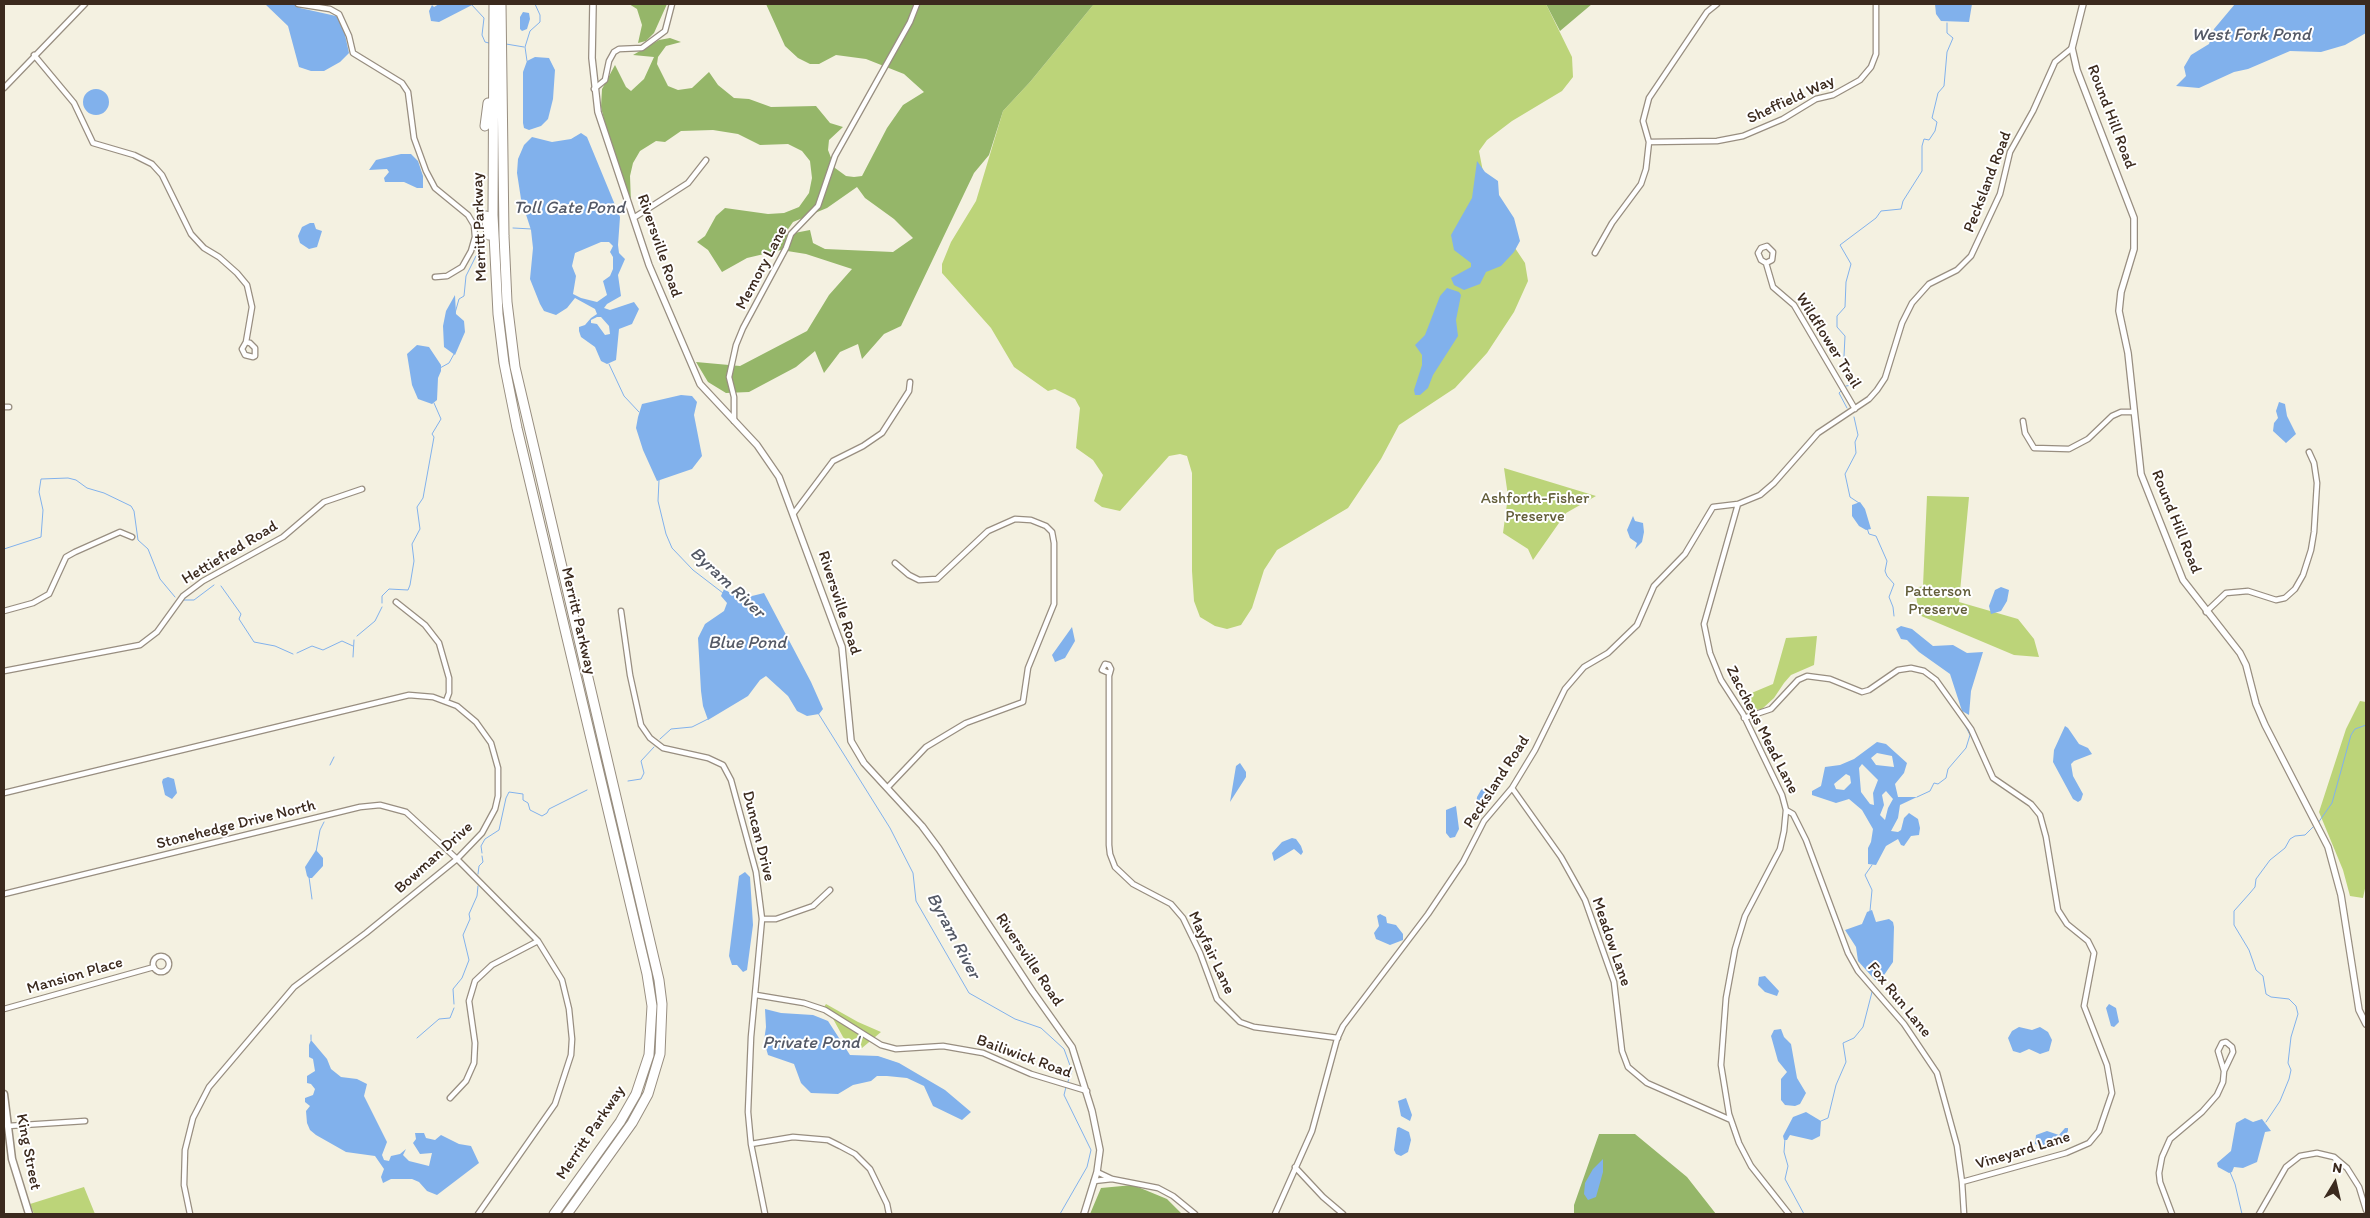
<!DOCTYPE html>
<style>
body{margin:0}
#map{position:relative;width:2370px;height:1218px;overflow:hidden;background:#f4f1e1;font-family:Itim,sans-serif}
canvas{display:block}
.frame{position:absolute;inset:0;border:5px solid #3b2a1e;pointer-events:none}
.north{position:absolute;left:2310px;top:1158px;width:50px;height:50px;-webkit-text-stroke:4px #fff;paint-order:stroke;rotate:9deg;font-size:14px;font-weight:700;line-height:20px;text-align:center;color:#3b2a1e}
.north::after{content:'';display:block;margin:auto;width:18px;height:22px;background:#3b2a1e;clip-path:polygon(50% 0,100% 100%,50% 72%,0 100%)}
</style>
<div id="map">
<canvas width="2370" height="1218"></canvas>
<div class="frame"></div>
<div class="north">N</div>
</div>
<script>
const ctx = document.querySelector('canvas').getContext('2d');
ctx.lineJoin = 'round';
function fill(path, color) {
  ctx.fillStyle = color;
  ctx.fill(path, 'evenodd');
}
function toPath(rows) {
  const path = new Path2D();
  for (const r of rows) {
    if (r.length === 3) {
      path.moveTo(r[0] + r[2], r[1]);
      path.arc(r[0], r[1], r[2], 0, 2 * Math.PI);
      continue;
    }
    path.moveTo(r[0], r[1]);
    for (let i = 2; i < r.length; i += 2) path.lineTo(r[i], r[i + 1]);
  }
  return path;
}
function trace(path, color, width, dash) {
  ctx.strokeStyle = color;
  ctx.lineWidth = width;
  ctx.lineCap = dash ? 'butt' : 'round';
  ctx.setLineDash(dash || []);
  ctx.stroke(path);
}
function drawText(font, color, halo, rows, align = 'center') {
  ctx.font = font + ' Itim,sans-serif';
  ctx.lineWidth = 4;
  ctx.setLineDash([]);
  ctx.textBaseline = 'middle';
  ctx.strokeStyle = halo;
  ctx.fillStyle = color;
  for (const [text, x, y, turn = 0] of rows) {
    ctx.save();
    ctx.translate(x, y);
    ctx.rotate((+turn || 0) * Math.PI / 180);
    ctx.textAlign = isNaN(turn) ? turn : align;
    if (halo) ctx.strokeText(text, 0, 0);
    ctx.fillText(text, 0, 0);
    ctx.restore();
  }
}
fill(toPath([
 [1094,4,1546,4,1572,57,1573,77,1562,91,1512,121,1487,140,1479,151,1485,182,1515,248,1525,263,1528,281,1514,312,1487,353,1455,388,1399,425,1381,459,1348,508,1277,550,1264,570,1252,608,1241,625,1227,629,1215,626,1200,617,1194,601,1192,571,1192,473,1187,456,1180,454,1169,456,1120,511,1102,507,1094,501,1103,475,1093,460,1076,448,1080,408,1075,399,1055,389,1048,391,1014,367,991,328,942,273,942,264,951,242,976,201,1003,111,1030,82],
 [1504,468,1596,496,1566,513,1533,560,1528,549,1503,533,1508,496],
 [1927,496,1969,497,1959,602,2018,619,2034,639,2039,657,2014,655,1919,615,1915,588,1923,586],
 [1817,636,1814,665,1791,675,1784,683,1774,698,1762,709,1749,711,1742,697,1773,684,1786,638],
 [2360,701,2366,702,2366,884,2363,898,2350,896,2343,870,2319,812,2346,729],
 [826,1004,858,1022,881,1032,862,1048,850,1046,843,1037,831,1015,822,1010],
 [84,1187,95,1214,34,1214,30,1204]
]), '#bcd479');
fill(toPath([
 [629,4,667,4,654,33,646,41,638,43,642,25,637,9],
 [766,4,1094,4,1030,82,1003,111,989,155,974,173,901,326,884,334,862,359,858,344,840,352,824,373,815,351,796,367,749,392,726,393,708,382,696,362,740,366,807,331,829,295,852,269,806,254,781,250,747,258,722,272,708,250,697,242,705,236,716,216,725,208,768,214,784,213,799,207,809,193,812,178,810,161,802,151,788,144,760,145,738,134,713,130,681,131,665,142,656,141,640,151,633,163,630,176,631,203,609,140,601,107,602,89,615,65,626,87,631,91,644,79,654,57,633,55,659,40,670,38,681,42,666,46,658,57,657,64,668,86,678,90,692,88,709,72,718,85,734,98,749,99,771,107,816,106,830,123,843,127,829,140,828,150,835,168,846,176,854,177,862,176,887,128,903,105,924,92,904,74,866,59,836,55,819,64,810,64,798,58,785,46],
 [857,187,865,198,894,219,913,238,893,252,825,249,813,243,810,230,784,235,793,222,827,208],
 [1546,4,1592,4,1560,31],
 [1599,1134,1635,1134,1687,1177,1716,1214,1574,1214,1574,1205],
 [1133,1185,1167,1199,1182,1214,1090,1214,1101,1188]
]), '#95b669');
fill(toPath([
 [265,4,294,4,300,8,336,16,342,21,349,53,340,62,324,71,311,71,299,67,288,26],
 [439,4,474,4,439,22,431,21,429,11,432,5,434,7],
 [1935,4,1972,4,1969,22,1941,21,1936,14],
 [2235,4,2366,4,2366,33,2345,45,2321,52,2290,51,2248,69,2234,72,2199,88,2176,86,2186,76,2184,67,2191,55,2209,44,2214,29],
 [523,12,529,13,530,19,527,29,522,31,520,29,520,17],
 [535,57,549,58,555,70,553,99,548,119,541,126,529,130,524,128,523,123,523,72,527,61],
 [96,102,13],
 [581,133,587,137,620,217,618,245,619,253,625,259,618,275,621,296,607,304,604,308,610,310,634,302,639,309,632,324,619,329,616,360,607,364,601,361,595,347,581,337,579,331,579,327,585,325,591,318,597,314,595,309,575,298,567,308,556,315,544,311,540,304,530,279,533,248,531,230,521,199,517,173,518,159,524,145,532,137,552,142,571,139],
 [601,242,609,242,613,246,610,252,613,257,613,269,610,276,603,281,607,295,597,302,581,298,573,294,576,276,572,266,575,253],
 [597,317,601,317,609,326,610,334,605,335,597,324,591,323,591,320],
 [401,154,411,154,418,161,423,176,423,188,417,188,404,182,385,182,384,178,389,172,387,169,369,170,376,160],
 [1477,161,1485,172,1498,181,1499,195,1514,218,1520,241,1514,252,1501,266,1486,272,1480,284,1464,290,1454,285,1451,278,1471,267,1471,263,1454,250,1451,235,1472,198],
 [310,223,314,223,316,229,322,231,317,247,309,249,300,243,298,236,302,227],
 [1447,288,1459,292,1461,295,1456,320,1458,336,1433,375,1428,388,1420,395,1415,395,1414,390,1422,365,1422,355,1415,345,1425,335,1440,296],
 [455,295,456,314,464,321,465,332,455,355,444,347,443,326,446,311],
 [417,345,429,347,441,365,441,371,438,378,437,400,432,404,418,399,412,385,407,354],
 [681,395,692,396,697,402,694,415,702,456,692,469,657,481,643,450,636,428,638,417,642,404],
 [2279,402,2285,404,2287,416,2296,434,2286,443,2273,431,2274,423,2278,418,2276,411],
 [1860,502,1865,509,1871,529,1866,530,1859,526,1852,516,1852,505],
 [1633,516,1635,521,1643,523,1644,532,1642,542,1635,549,1637,543,1630,538,1627,530],
 [2001,587,2009,590,2007,601,2001,611,1991,614,1989,606,1995,590],
 [724,589,740,599,764,593,811,682,823,709,819,714,807,716,797,711,788,696,766,676,760,680,748,696,708,720,703,706,701,691,698,638,705,624,724,611,727,603,721,596],
 [1901,626,1912,629,1933,646,1953,645,1967,653,1983,652,1971,691,1969,715,1962,711,1950,674,1919,652,1907,640,1901,639,1896,629],
 [1072,627,1075,641,1065,658,1055,662,1052,655],
 [2065,726,2068,728,2079,744,2088,748,2092,754,2074,761,2071,764,2073,776,2083,794,2081,800,2078,802,2073,799,2053,762,2054,750],
 [1877,742,1886,744,1907,763,1904,773,1895,784,1898,797,1917,797,1900,805,1898,818,1891,831,1898,832,1901,830,1904,818,1909,813,1918,819,1920,828,1919,835,1911,836,1904,846,1901,845,1898,839,1886,846,1876,865,1868,864,1868,848,1871,842,1873,829,1862,810,1849,799,1836,803,1812,795,1812,791,1821,786,1825,767,1840,765,1854,759],
 [1877,753,1892,756,1894,767,1876,765,1871,758],
 [1862,764,1878,780,1873,793,1874,805,1870,804,1861,792,1859,768],
 [1846,774,1850,776,1851,783,1844,790,1836,789,1834,784],
 [1886,791,1893,799,1888,808,1885,820,1880,815,1884,805,1882,795],
 [1240,763,1246,772,1246,777,1230,802,1236,766],
 [168,777,174,779,177,793,172,799,165,795,162,782,163,779],
 [1485,787,1492,793,1491,797,1482,809,1476,810,1477,797,1481,790],
 [1456,806,1459,829,1455,837,1450,838,1446,833,1446,810],
 [1292,838,1296,839,1301,846,1303,852,1301,855,1294,849,1274,861,1272,853,1282,842],
 [316,850,323,858,323,866,312,878,309,878,307,876,305,867],
 [745,872,750,877,753,925,747,970,743,972,737,965,732,965,729,956,739,876],
 [1872,910,1876,922,1889,919,1893,922,1894,927,1893,962,1880,981,1875,980,1858,961,1856,947,1845,930,1862,924,1867,912],
 [1380,914,1386,917,1387,923,1396,925,1403,934,1403,940,1390,945,1376,939,1374,933,1379,926,1377,916],
 [1765,976,1779,991,1777,996,1765,992,1758,985,1759,977],
 [2109,1004,2116,1008,2119,1022,2114,1027,2111,1026,2106,1008],
 [765,1009,781,1013,813,1015,828,1021,850,1055,878,1056,899,1063,945,1090,971,1112,962,1120,933,1106,924,1086,907,1078,887,1076,877,1076,871,1081,853,1085,838,1094,811,1093,801,1083,794,1064,768,1055,764,1041,766,1027],
 [2019,1027,2032,1030,2040,1027,2048,1032,2052,1040,2049,1051,2040,1054,2029,1049,2020,1053,2013,1051,2008,1038,2012,1031],
 [1781,1029,1784,1037,1791,1044,1797,1078,1806,1093,1800,1104,1795,1106,1785,1105,1781,1100,1781,1079,1787,1072,1778,1061,1771,1036,1774,1030],
 [311,1040,327,1059,331,1069,341,1077,357,1079,367,1084,364,1096,387,1142,382,1155,384,1160,389,1161,391,1156,400,1154,406,1149,403,1155,409,1161,429,1166,432,1153,420,1154,413,1143,416,1139,415,1133,424,1133,426,1138,435,1140,441,1135,459,1144,471,1146,479,1163,437,1195,427,1191,419,1182,412,1179,391,1179,383,1183,381,1177,384,1169,375,1156,346,1152,316,1135,310,1130,307,1123,306,1111,310,1106,305,1102,305,1098,313,1095,315,1089,311,1084,307,1083,307,1076,315,1071,313,1059,309,1057,309,1045],
 [1406,1098,1412,1115,1410,1121,1401,1116,1398,1101],
 [1806,1112,1821,1121,1820,1136,1812,1140,1790,1135,1787,1140,1784,1140,1783,1136,1793,1117],
 [2245,1118,2253,1122,2262,1119,2271,1131,2265,1132,2257,1162,2243,1168,2234,1167,2232,1172,2229,1173,2218,1167,2217,1163,2231,1151,2236,1123],
 [1399,1127,1409,1132,1411,1140,1408,1152,1401,1156,1396,1154,1394,1150,1397,1128],
 [2065,1128,2068,1128,2068,1131,2063,1139,2040,1146,2035,1144,2036,1135,2047,1131,2059,1135],
 [1603,1159,1603,1172,1596,1197,1588,1200,1584,1194,1585,1183,1593,1169]
]), '#81b1ec');
trace(toPath([
 [471,4,484,18,482,35,485,42,489,43],
 [506,44,524,47],
 [527,61,525,47,530,31,540,22,540,15,535,4],
 [513,228,532,229],
 [455,313,459,299,464,296,466,276,476,256,486,246],
 [609,364,624,396,639,412],
 [440,368,449,363,454,354],
 [1846,386,1852,385,1852,381,1847,373,1844,356,1845,336,1837,327,1837,316,1845,307,1846,282,1851,264,1840,245,1876,218,1881,211,1901,209,1903,201,1922,171,1922,146,1924,139,1929,140,1935,131,1937,122,1932,118,1938,93,1944,86,1947,52,1953,38,1947,33,1947,23],
 [1841,391,1839,393,1847,408],
 [1854,417,1858,435,1855,442,1856,453,1845,474,1850,497,1859,503],
 [659,480,658,501,666,534,672,548,693,570,723,593],
 [1867,528,1869,534,1876,536,1887,561,1885,571,1887,576,1894,584,1889,597,1893,607,1894,616],
 [4,549,41,537,43,510,39,492,41,479,68,478,76,480,87,488,104,493,131,506,134,511,138,540,148,549,160,579,175,597],
 [221,586,241,614,239,619,254,642,275,646,293,654],
 [184,600,194,600,214,585],
 [382,603,382,596,389,589,408,590,410,585,414,561,412,544,420,529,417,507,423,498,434,437,432,434,441,419,434,403],
 [357,636,375,621,382,607],
 [297,653,312,646,323,650,342,641,353,646],
 [353,657,354,640],
 [818,713,890,828,913,873,916,901,969,993,1015,1019,1041,1028,1064,1049,1072,1071,1067,1084],
 [660,739,671,729,692,727,708,719],
 [330,765,334,757],
 [628,781,641,779,644,773,641,761,654,747],
 [1917,797,1930,791,1934,783,1938,784,1946,778,1948,769,1966,748,1970,735,1965,725],
 [2318,823,2332,803,2351,735,2355,729,2366,725],
 [316,852,320,830,324,822],
 [482,853,481,846,485,839,499,830,506,798,509,792,523,794,523,800,528,803,530,810,542,816,547,813,549,809,587,790],
 [478,874,479,866,483,862,482,856],
 [309,877,312,899],
 [1870,911,1872,890,1865,875,1872,865],
 [454,1004,453,989,462,978,469,960,463,935,470,919,469,914,477,896,478,886],
 [311,1035,311,1040],
 [417,1038,439,1019,450,1018,454,1008],
 [1821,1121,1828,1118,1836,1085,1846,1062,1843,1043,1854,1038,1863,1027,1872,992],
 [2266,1122,2280,1101,2289,1079,2291,1070,2288,1063,2291,1037,2298,1014,2296,1006,2289,999,2271,997,2266,994,2263,976,2256,970,2249,950,2234,925,2234,911,2250,893,2255,887,2256,879,2270,860,2285,848,2290,839,2295,836,2305,835,2315,825],
 [1785,1139,1784,1152,1788,1166,1785,1179,1804,1214],
 [2230,1172,2235,1184,2242,1214],
 [1060,1214,1087,1167,1091,1150,1064,1095,1066,1087]
]), '#81b1ec', 1);
const minor = toPath([
 [298,4,330,9,339,14,349,36,353,53,402,83,408,92,414,138,426,171,435,188,468,215,474,225,475,237,471,251,462,267,447,276,435,277],
 [34,55,74,103,93,143,134,155,152,164,162,175,191,234,204,248,219,257,237,273,247,285,252,307,246,342,242,349,245,355,253,357,255,356,255,348,250,343,246,342],
 [4,88,85,4],
 [594,89,605,80,609,61,614,52,619,49,642,48,665,31,672,4],
 [1649,142,1717,141,1743,136,1783,119,1816,99,1833,95,1860,80,1871,67,1876,54,1876,4],
 [635,217,688,183,706,160],
 [1595,253,1612,223,1641,184,1646,169,1649,142,1643,121,1649,98,1707,12,1717,4],
 [1766,263,1761,260,1758,253,1761,248,1767,246,1773,252,1772,260,1766,263,1773,287,1794,305,1855,409],
 [4,407,9,407],
 [734,421,734,397,729,377,736,345,743,328,786,248,791,234,818,206,835,156,910,22,917,4],
 [2023,421,2025,433,2034,448,2069,449,2088,439,2112,416,2121,412,2133,412],
 [1738,504,1704,624,1710,653,1721,680,1743,714,1782,795,1786,810,1784,831,1780,849,1745,916,1735,949,1726,998,1721,1065,1729,1114,1739,1143,1751,1166,1789,1214],
 [794,513,833,461,863,446,882,433,909,391,910,382],
 [396,602,425,625,439,643,449,678,449,693,446,701],
 [4,611,33,603,49,594,66,557,75,552,120,532,132,537],
 [621,611,630,675,641,725,650,738,663,748,708,758,723,765,731,780,756,872,762,919,751,1037,748,1112,751,1144,765,1214],
 [2206,612,2226,593,2248,591,2276,600,2285,598,2295,589,2303,575,2311,550,2314,532,2317,483,2314,463,2309,452],
 [4,671,140,645,157,632,183,596,203,581,283,537,324,502,362,489],
 [1109,673,1102,670,1105,664,1109,665,1111,669,1109,676,1109,845,1110,854,1115,867,1133,884,1171,904,1183,918,1200,953,1217,999,1240,1022,1254,1027,1338,1038],
 [1744,718,1771,709,1798,680,1807,676,1830,679,1862,692,1869,690,1898,670,1911,668,1924,671,1936,680,1971,729,1993,778,2031,804,2040,815,2046,837,2058,910,2067,924,2088,941,2094,953,2084,1006,2107,1065,2112,1093,2099,1131,2089,1143,2066,1153,1962,1182],
 [888,787,926,747,966,723,1023,702,1028,668,1054,604,1054,543,1052,532,1046,526,1031,520,1015,519,988,531,937,579,919,580,909,575,895,563],
 [1512,788,1561,857,1585,900,1614,982,1622,1051,1628,1067,1647,1083,1731,1120],
 [4,793,409,695,433,697,457,706,476,722,491,743,498,768,498,796,495,809,482,833,457,859,366,933,294,987,209,1087,193,1118,185,1150,184,1185,190,1214],
 [1786,810,1793,814,1806,840,1848,953,1858,971,1904,1024,1937,1073,1957,1146,1962,1182,1964,1214],
 [4,894,360,807,380,805,406,812,457,859,538,941,562,980,569,1009,572,1039,571,1055,555,1104,478,1214],
 [762,919,776,919,813,906,830,890],
 [161,964,8],
 [756,995,804,1003,825,1010,881,1045,896,1049,943,1046,983,1053,1031,1074,1087,1091],
 [4,1009,154,967],
 [450,1098,466,1081,474,1063,475,1043,469,1001,475,981,492,965,538,941],
 [8,1126,85,1121],
 [751,1144,793,1137,828,1140,840,1146,855,1154,870,1169,887,1204,889,1214],
 [1295,1167,1323,1197,1343,1214],
 [1097,1172,1112,1179,1158,1188,1173,1196,1195,1214],
 [1094,1181,1112,1179],
 [1275,1214,1312,1131,1337,1039,1343,1026,1428,914,1463,862,1484,821,1512,788,1535,750,1565,689,1584,667,1608,653,1637,625,1654,586,1685,554,1713,507,1738,504,1760,495,1774,483,1818,433,1869,399,1877,390,1885,378,1902,323,1912,303,1929,284,1957,270,1971,256,2000,194,2010,152,2033,111,2055,62,2072,48],
 [2172,1214,2160,1182,2159,1173,2162,1157,2170,1139,2202,1112,2217,1095,2223,1082,2224,1071,2218,1051,2222,1043,2226,1042,2232,1047,2233,1052,2224,1071],
 [2259,1214,2286,1167,2300,1156,2317,1153,2334,1157,2347,1168,2359,1187,2366,1210]
]);
const tertiary = toPath([
 [593,4,592,58,598,112,649,265,700,384,757,445,779,477,842,647,851,741,864,763,922,826,939,849,1033,992,1072,1047,1092,1111,1100,1150,1097,1172,1084,1214],
 [2083,4,2072,48,2077,70,2134,218,2134,249,2121,292,2119,311,2128,353,2141,474,2183,580,2240,653,2246,665,2256,704,2265,725,2328,847,2341,895,2359,1010,2366,1024]
]);
const secondary = toPath([
 [4,1094,12,1159,29,1214]
]);
const motorway = toPath([
 [494,4,493,215,498,314,504,363,517,428,647,974,652,1006,649,1055,636,1094,620,1122,554,1214],
 [501,4,504,236,507,302,515,367,659,980,662,1004,660,1054,648,1094,632,1123,567,1214],
 [485,126,488,103],
 [486,216,489,235]
]);
trace(minor, '#988e80', 7);
trace(tertiary, '#988e80', 8);
trace(secondary, '#988e80', 9);
trace(motorway, '#988e80', 11);
trace(minor, '#fff', 4.5);
trace(tertiary, '#fff', 5.5);
trace(secondary, '#fff', 6);
trace(motorway, '#fff', 9);
drawText('16px', '#3b2a1e', '#fff', [
 ["Sheffield Way",1791,100,-25],
 ["Round Hill Road",2111,117,69],
 ["Pecksland Road",1988,182,-69],
 ["Merritt Parkway",480,227,-92],
 ["Riversville Road",659,246,71],
 ["Memory Lane",762,268,-62],
 ["Wildflower Trail",1828,341,58],
 ["Round Hill Road",2176,522,68],
 ["Hettiefred Road",230,553,-31],
 ["Riversville Road",839,603,72],
 ["Merritt Parkway",578,621,77],
 ["Zaccheus Mead Lane",1762,730,63],
 ["Pecksland Road",1497,782,-57],
 ["Stonehedge Drive North",236,825,-14],
 ["Duncan Drive",758,836,76],
 ["Bowman Drive",434,858,-42],
 ["Meadow Lane",1611,942,71],
 ["Mayfair Lane",1211,953,65],
 ["Riversville Road",1029,960,56],
 ["Mansion Place",75,976,-16],
 ["Fox Run Lane",1899,1000,51],
 ["Bailiwick Road",1024,1057,20],
 ["Merritt Parkway",591,1133,-56],
 ["Vineyard Lane",2023,1151,-17],
 ["King Street",28,1152,79]
]);
drawText('16px', '#625d39', '#fff', [
 ["Ashforth-Fisher",1535,499],
 ["Preserve",1535,517],
 ["Patterson",1938,592],
 ["Preserve",1938,610]
]);
drawText('italic 18px', '#545966', '#fff', [
 ["West Fork Pond",2251,35],
 ["Toll Gate Pond",569,208],
 ["Byram River",727,583,43],
 ["Blue Pond",747,643],
 ["Byram River",953,936,62],
 ["Private Pond",811,1043]
]);
</script>
